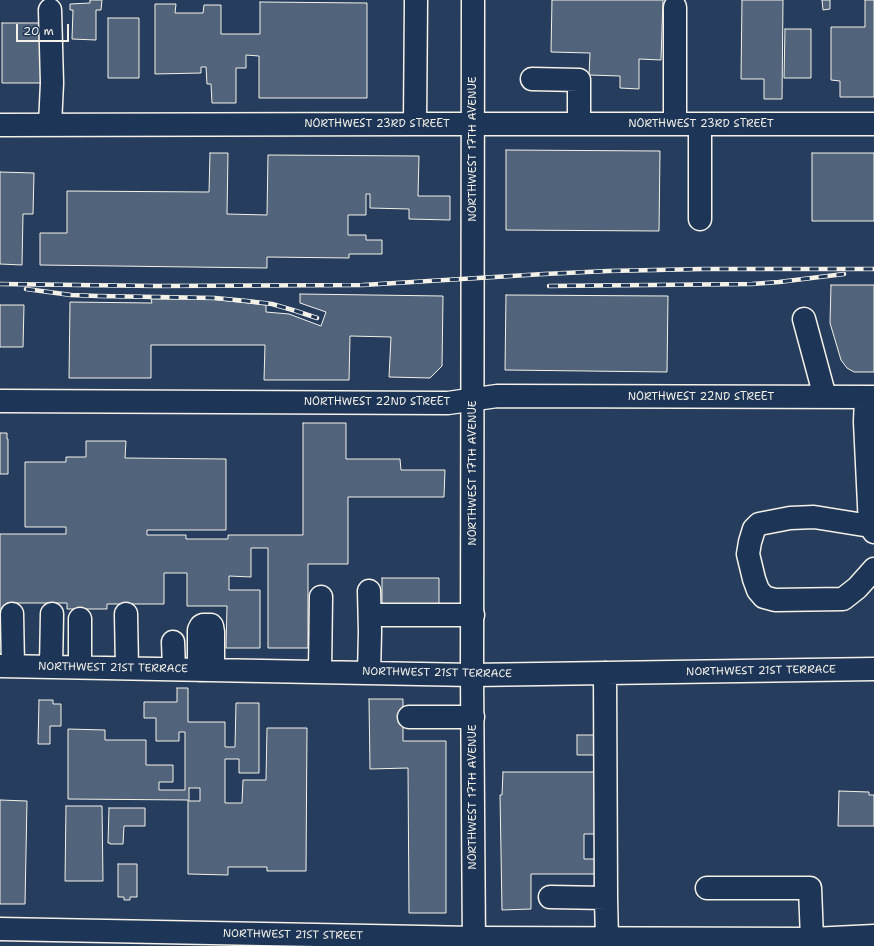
<!DOCTYPE html>
<style>
body{margin:0}
#map{position:relative;width:874px;height:946px;overflow:hidden;background:#263d5d;font-family:"Shantell Sans",sans-serif}
canvas{display:block}
.scale{position:absolute;left:16px;top:24px;width:53px;height:18px;box-sizing:border-box;border:2px solid #f4f1e8;border-top:0;padding-left:5px;font-size:12px;line-height:14px;white-space:nowrap;color:#f4f1e8;-webkit-text-stroke:3px #1d3557;paint-order:stroke}
</style>
<div id="map">
<canvas width="874" height="946"></canvas>
<div class="scale">20 m</div>
</div>
<script>
const ctx = document.querySelector('canvas').getContext('2d');
ctx.lineJoin = 'round';
function fill(path, color) {
  ctx.fillStyle = color;
  ctx.fill(path, 'evenodd');
}
function toPath(rows) {
  const path = new Path2D();
  for (const r of rows) {
    path.moveTo(r[0], r[1]);
    for (let i = 2; i < r.length; i += 2) path.lineTo(r[i], r[i + 1]);
  }
  return path;
}
function trace(path, color, width, dash) {
  ctx.strokeStyle = color;
  ctx.lineWidth = width;
  ctx.lineCap = dash ? 'butt' : 'round';
  ctx.setLineDash(dash || []);
  ctx.stroke(path);
}
function drawText(font, color, halo, rows, align = 'center') {
  ctx.font = font + ' "Shantell Sans",sans-serif';
  ctx.lineWidth = 4;
  ctx.setLineDash([]);
  ctx.textBaseline = 'middle';
  ctx.strokeStyle = halo;
  ctx.fillStyle = color;
  for (const [text, x, y, turn = 0] of rows) {
    ctx.save();
    ctx.translate(x, y);
    ctx.rotate((+turn || 0) * Math.PI / 180);
    ctx.textAlign = isNaN(turn) ? turn : align;
    if (halo) ctx.strokeText(text, 0, 0);
    ctx.fillText(text, 0, 0);
    ctx.restore();
  }
}
const building = toPath([
 [90,0,102,0,101,10,96,10,96,40,72,39,73,10,70,10,70,4,90,3,90,0],
 [552,0,663,0,661,60,639,59,639,89,620,88,620,76,589,75,590,53,551,52,552,0],
 [742,0,783,0,782,99,764,99,764,79,741,79,742,0],
 [822,0,830,0,830,9,823,10,822,0],
 [865,0,874,0,874,97,840,97,840,81,831,80,831,27,865,27,865,0],
 [260,2,367,3,367,98,259,98,259,56,246,55,246,68,236,68,236,103,212,103,211,84,207,84,206,67,201,67,201,73,155,74,155,4,176,4,175,13,203,13,204,5,221,5,221,34,260,34,260,2],
 [108,18,139,18,139,78,108,78,108,18],
 [2,23,43,23,44,83,2,83,2,23],
 [785,29,811,29,811,78,784,78,785,29],
 [506,150,660,151,659,231,506,230,506,150],
 [210,153,228,153,227,214,267,215,268,155,419,156,418,196,450,196,450,220,409,219,409,209,370,208,370,194,366,194,366,215,348,215,348,235,366,235,366,240,382,240,382,254,349,254,349,258,267,257,267,268,40,265,40,233,67,233,67,191,209,192,210,153],
 [812,153,874,153,874,221,812,221,812,153],
 [0,172,34,173,33,214,23,214,22,265,0,264,0,172],
 [831,285,874,285,874,372,854,372,847,368,841,360,830,323,831,285],
 [300,294,443,296,442,366,430,378,389,377,391,337,350,336,349,380,264,380,265,345,151,345,151,378,69,378,70,302,152,303,151,299,209,299,266,305,266,312,289,314,321,326,326,312,300,303,300,294],
 [506,295,668,296,667,372,505,370,506,295],
 [0,305,24,305,23,347,0,347,0,305],
 [303,423,346,423,346,459,400,459,401,470,445,470,444,497,348,497,348,564,308,564,308,648,268,648,268,548,251,548,251,577,229,576,229,590,260,590,260,648,226,648,227,606,187,606,187,573,164,573,164,604,107,604,107,609,67,609,67,603,7,603,7,611,0,611,0,534,66,534,66,527,25,527,25,462,66,462,66,457,86,457,86,441,126,441,125,458,226,459,226,530,147,530,147,535,186,535,186,539,228,539,228,535,303,535,303,423],
 [0,433,7,433,7,439,8,439,8,474,0,474,0,433],
 [382,578,439,578,439,607,382,607,382,578],
 [177,688,188,688,188,722,225,722,225,747,235,747,236,703,259,703,259,773,239,773,239,759,225,759,225,803,242,803,243,780,266,780,267,728,307,728,306,871,267,871,267,867,228,867,228,875,188,874,188,800,68,799,68,729,105,730,105,740,146,740,146,765,173,765,173,782,159,782,159,790,185,790,185,732,179,732,179,741,156,741,156,718,144,718,144,702,177,702,177,688],
 [189,788,200,788,200,801,189,801,189,788],
 [369,699,403,699,403,741,446,741,446,913,409,913,408,768,370,769,369,699],
 [39,700,53,700,53,704,61,704,61,726,50,726,50,744,38,744,39,700],
 [577,735,596,735,597,755,577,755,577,735],
 [503,772,596,772,596,834,584,834,584,859,600,859,600,874,531,874,531,909,502,910,500,795,502,795,503,772],
 [839,791,869,792,869,795,874,795,874,826,838,826,839,791],
 [0,800,27,801,25,904,0,904,0,800],
 [66,806,102,806,103,881,65,881,66,806],
 [109,808,145,808,145,826,124,826,123,844,110,844,110,843,108,843,109,808],
 [118,864,137,864,137,897,130,897,130,900,124,900,124,897,118,897,118,864]
]);
fill(building, '#52647b');
trace(building, '#f4f1e8', 1);
const minor = toPath([
 [675,7,675,124],
 [50,10,52,83,50,125],
 [532,79,579,80,579,124],
 [415,124,416,0],
 [0,125,415,124,874,124],
 [700,219,700,124],
 [804,319,825,397],
 [866,397,865,422,870,526],
 [0,401,448,403,497,396,874,397],
 [874,532,870,526,814,517,790,518,759,524,754,529,750,542,748,554,754,579,758,590,764,597,775,600,843,599,857,588,874,569],
 [369,591,370,632,369,673],
 [12,614,13,666],
 [126,614,127,668],
 [370,615,473,615],
 [173,642,174,669],
 [0,666,472,675,874,669],
 [51,667,52,614],
 [80,667,80,619],
 [199,670,199,630,201,626,203,625,211,625,212,626,213,632,213,670],
 [320,672,321,597],
 [605,673,606,898],
 [409,717,473,717],
 [707,888,810,888,812,939],
 [550,897,606,898,607,939],
 [0,929,474,938,812,939,874,936]
]);
const major = toPath([
 [473,0,472,675,474,946]
]);
trace(minor, '#f4f1e8', 25);
trace(major, '#f4f1e8', 25);
trace(minor, '#1d3557', 22);
trace(major, '#1d3557', 22);
const rail = toPath([
 [0,284,156,286,363,285,544,274,608,271,703,269,874,269],
 [549,286,752,284,779,282,844,274],
 [26,289,71,295,98,296,215,298,247,301,272,304,296,311,317,318]
]);
trace(rail, '#f4f1e8', 4.5);
trace(rail, '#1d3557', 3, [9]);
drawText('11px', '#f4f1e8', '#1d3557', [
 ["NORTHWEST 23RD STREET",377,124],
 ["NORTHWEST 23RD STREET",701,124],
 ["NORTHWEST 17TH AVENUE",473,149,-90],
 ["NORTHWEST 22ND STREET",701,397],
 ["NORTHWEST 22ND STREET",377,402],
 ["NORTHWEST 17TH AVENUE",473,473,-90],
 ["NORTHWEST 21ST TERRACE",113,668,1],
 ["NORTHWEST 21ST TERRACE",761,671,-1],
 ["NORTHWEST 21ST TERRACE",437,673,1],
 ["NORTHWEST 17TH AVENUE",473,797,-90],
 ["NORTHWEST 21ST STREET",293,935,1]
]);
</script>
